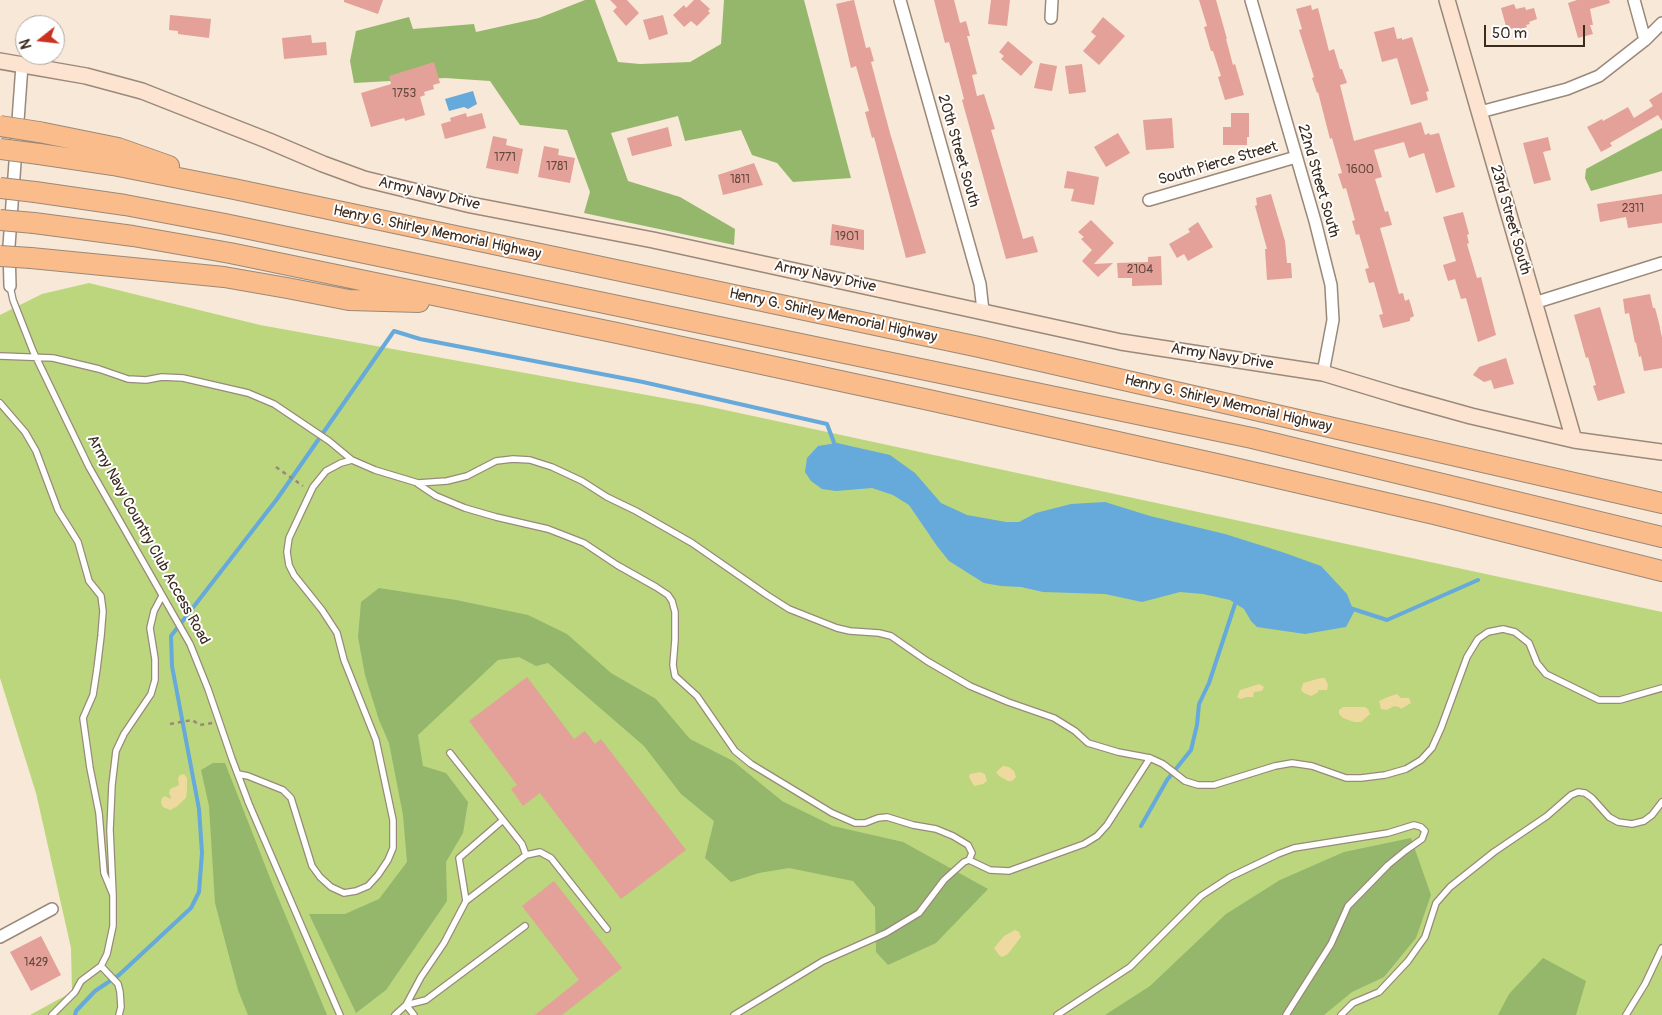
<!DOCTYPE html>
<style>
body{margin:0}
#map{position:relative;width:1662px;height:1015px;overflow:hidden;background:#f8e8d7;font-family:Pangolin,sans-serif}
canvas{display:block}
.north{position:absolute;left:15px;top:15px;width:50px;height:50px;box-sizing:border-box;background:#fff;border:1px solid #b1aaa5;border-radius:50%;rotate:254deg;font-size:14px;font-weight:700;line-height:20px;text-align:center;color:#3b2a1e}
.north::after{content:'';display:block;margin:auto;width:18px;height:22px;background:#c8321e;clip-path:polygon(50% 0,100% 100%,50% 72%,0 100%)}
.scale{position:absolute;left:1484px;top:25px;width:101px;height:22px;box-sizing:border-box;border:2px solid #3b2a1e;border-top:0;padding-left:6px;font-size:15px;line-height:18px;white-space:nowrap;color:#3b2a1e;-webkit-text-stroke:4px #fff;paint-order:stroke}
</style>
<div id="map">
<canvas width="1662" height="1015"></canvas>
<div class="north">N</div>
<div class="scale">50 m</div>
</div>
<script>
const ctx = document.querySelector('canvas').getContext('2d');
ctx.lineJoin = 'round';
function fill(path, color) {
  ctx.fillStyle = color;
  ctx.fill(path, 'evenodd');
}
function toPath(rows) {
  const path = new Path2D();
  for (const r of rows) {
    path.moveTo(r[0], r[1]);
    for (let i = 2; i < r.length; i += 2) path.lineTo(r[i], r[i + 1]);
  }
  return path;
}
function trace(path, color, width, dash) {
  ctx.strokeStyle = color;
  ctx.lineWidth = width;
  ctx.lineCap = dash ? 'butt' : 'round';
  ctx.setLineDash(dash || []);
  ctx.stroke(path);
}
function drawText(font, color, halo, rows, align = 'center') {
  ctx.font = font + ' Pangolin,sans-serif';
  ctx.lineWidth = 4;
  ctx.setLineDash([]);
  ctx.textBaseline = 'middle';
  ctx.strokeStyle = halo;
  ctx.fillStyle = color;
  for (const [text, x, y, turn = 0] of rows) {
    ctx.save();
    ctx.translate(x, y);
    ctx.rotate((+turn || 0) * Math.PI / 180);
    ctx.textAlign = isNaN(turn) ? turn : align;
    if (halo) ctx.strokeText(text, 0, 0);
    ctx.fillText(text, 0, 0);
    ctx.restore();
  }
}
fill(toPath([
 [89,283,260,325,702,405,1662,612,1662,1015,30,1015,72,992,71,948,36,793,0,678,0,315,42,294]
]), '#bbd67c');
fill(toPath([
 [585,0,595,0,618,62,640,64,690,62,721,44,724,0,804,0,851,178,793,182,777,163,752,155,741,130,685,141,678,116,611,133,628,181,680,197,735,229,734,245,584,213,590,192,567,130,520,125,490,81,445,78,354,83,350,61,356,31,409,17,413,29,474,24,476,32,539,18],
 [1662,128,1662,171,1591,191,1585,178,1586,169],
 [379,588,456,600,528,615,567,634,611,673,656,699,690,739,733,761,782,801,833,826,903,842,988,889,936,943,888,965,876,952,875,907,853,881,789,868,759,873,731,882,705,858,714,821,681,794,644,746,548,663,536,666,519,657,498,660,418,735,423,766,446,773,468,802,463,833,446,862,447,901,386,990,356,1013,309,914,345,914,379,899,407,862,403,815,389,743,379,720,365,675,358,637,361,602],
 [213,763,225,763,272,883,327,1015,248,1015,238,990,215,903,209,806,201,770],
 [1411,838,1431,895,1416,938,1384,977,1352,992,1324,1015,1105,1015,1150,986,1226,914,1280,880,1344,852],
 [1543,958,1586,981,1576,1015,1498,1015,1509,994]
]), '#94b76c');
fill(toPath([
 [1321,678,1325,678,1328,685,1327,690,1319,690,1317,693,1311,696,1304,693,1301,690,1303,683],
 [1259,684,1264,687,1262,691,1254,692,1253,697,1247,697,1240,699,1237,697,1240,690],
 [1397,694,1401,698,1409,698,1411,703,1401,709,1399,707,1394,706,1387,710,1381,709,1379,701,1388,697],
 [1343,707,1365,707,1368,709,1370,714,1361,722,1354,722,1343,718,1339,714,1339,710],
 [1003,766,1009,767,1014,771,1016,777,1012,781,1008,781,999,776,996,772],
 [980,772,985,774,987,781,983,784,974,786,969,777,970,774],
 [184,774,187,778,187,790,186,798,176,807,170,810,163,807,161,803,162,798,165,796,170,799,171,797,169,793,170,789,179,785,178,778,180,775],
 [1015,930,1019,932,1021,937,1008,954,1002,957,999,955,994,948,1004,936]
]), '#eeda9e');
fill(toPath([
 [473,91,477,104,468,109,464,107,449,111,445,99],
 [837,443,890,455,915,473,941,503,967,515,1006,522,1019,522,1036,513,1071,504,1105,502,1150,516,1225,534,1282,552,1321,566,1347,594,1354,612,1346,627,1305,634,1257,627,1251,621,1244,609,1230,600,1203,594,1180,592,1142,602,1105,594,1043,592,1021,587,1001,586,984,583,949,561,937,546,909,505,893,495,872,488,836,491,822,489,811,481,805,472,807,458,818,446]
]), '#66a9db');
trace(toPath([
 [1350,608,1387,620,1478,580],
 [1141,826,1167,780,1191,750,1197,725,1199,704,1209,683,1236,601],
 [75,1015,76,1011,95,991,119,975,191,908,199,892,202,853,199,809,172,666,171,636,277,499,394,331,420,339,643,382,827,424,836,448]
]), '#66a9db', 4);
fill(toPath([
 [344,0,383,0,378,14,344,2],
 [610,0,627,0,639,13,626,26,613,11,617,7],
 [694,0,700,0,710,9,708,11,710,13,697,26,691,21,684,27,673,15,684,5,686,8],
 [853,0,854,0,866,48,870,47,874,61,871,62,890,133,926,253,906,258,874,137,872,138,865,112,869,111,856,66,851,68,836,4],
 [934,0,954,0,960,23,966,21,970,36,967,36,977,74,972,75,977,96,984,94,995,129,991,130,1023,239,1033,236,1038,252,1006,259,962,100,964,99,949,42,945,43],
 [991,0,1010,0,1007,26,988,24],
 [1199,0,1216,0,1227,39,1226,39,1233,65,1235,64,1244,95,1225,100,1218,77,1221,76,1213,51,1211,51,1204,27,1207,26],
 [1577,0,1609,0,1610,3,1590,9,1593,25,1590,25,1593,34,1578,38,1568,3],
 [1514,4,1516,9,1525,7,1526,10,1534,8,1537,19,1529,22,1530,24,1526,25,1527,27,1515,31,1514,28,1507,30,1501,8],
 [1311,5,1312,10,1318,8,1329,51,1334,49,1340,69,1342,69,1347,83,1340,85,1354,141,1421,122,1425,135,1429,133,1430,135,1439,133,1455,187,1436,193,1424,153,1409,158,1404,142,1374,150,1382,177,1375,179,1385,212,1388,211,1392,225,1380,228,1399,294,1403,293,1405,301,1409,299,1414,316,1410,318,1410,321,1383,328,1379,315,1383,314,1374,282,1369,283,1365,269,1369,268,1359,234,1356,235,1352,221,1355,220,1346,188,1343,189,1338,174,1342,173,1332,138,1330,139,1318,92,1317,93,1312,78,1314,77,1299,30,1302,29,1296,9],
 [170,15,211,19,209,38,178,34,178,31,169,30],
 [663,15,668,34,649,40,643,20],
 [1103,17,1125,36,1099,65,1083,51,1096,36,1091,32],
 [1394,27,1397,39,1402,38,1402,40,1412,37,1429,91,1426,92,1428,100,1411,105,1397,58,1382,62,1374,32],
 [311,35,312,43,326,42,327,55,284,59,282,38],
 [1008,41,1033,62,1021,76,1001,59,1004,56,999,52],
 [434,62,440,83,433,85,434,89,424,92,425,95,420,97,425,115,405,121,404,118,371,127,361,93,391,84,389,76],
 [1040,63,1057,66,1052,91,1034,88],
 [1082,64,1086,92,1069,94,1065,66],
 [1662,92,1662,121,1658,115,1610,143,1612,146,1601,152,1587,127,1602,119,1603,121,1628,107,1634,118,1653,106,1649,100],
 [466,113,467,117,482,113,486,128,445,139,441,124,451,121,450,118],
 [1231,113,1249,113,1249,137,1247,137,1247,145,1223,145,1223,127,1231,127],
 [1172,118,1174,148,1146,150,1143,120],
 [668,127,672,146,632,156,627,138],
 [1118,133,1130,153,1106,167,1094,147],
 [493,136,507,139,506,145,523,149,518,174,486,168],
 [1548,137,1551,150,1543,152,1551,180,1534,184,1523,143],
 [544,146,559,149,558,155,575,158,570,183,538,177],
 [754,163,763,185,723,195,718,175],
 [1067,171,1099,177,1094,205,1071,201,1074,189,1064,188],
 [1271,194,1285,241,1287,263,1291,263,1292,278,1267,280,1265,249,1267,249,1255,206,1257,205,1256,198],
 [1662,194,1662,223,1628,228,1626,217,1600,222,1597,204],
 [1463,212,1469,234,1467,235,1469,243,1467,244,1477,278,1481,277,1496,335,1478,342,1466,298,1461,299,1455,279,1448,281,1443,265,1456,261,1443,217],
 [1091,220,1114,243,1094,264,1113,263,1098,277,1082,261,1092,250,1081,239,1084,237,1078,232],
 [1198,222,1213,247,1188,261,1184,254,1177,258,1169,244,1190,232,1188,229],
 [832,224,864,230,864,250,830,245],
 [1161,256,1162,285,1132,286,1132,278,1118,278,1117,263,1148,262,1148,257],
 [1650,294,1653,308,1655,308,1659,323,1662,338,1662,368,1644,371,1641,356,1639,357,1636,342,1635,343,1629,313,1625,314,1623,299],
 [1600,307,1625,393,1598,401,1593,386,1596,385,1588,357,1586,358,1574,315],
 [1506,358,1514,384,1494,389,1491,380,1484,382,1473,375,1479,367],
 [527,677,574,739,585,731,595,744,601,739,686,850,621,899,540,793,523,806,511,789,517,785,469,721],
 [554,881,622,968,562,1015,535,1015,579,980,522,906],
 [41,936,61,975,31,991,10,952]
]), '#e3a199');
const lane = toPath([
 [10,286,13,300,33,351,89,467,190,644,208,689,232,759,249,804,340,1015],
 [0,356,53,358,99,369,128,379,146,380,162,377,183,378,248,393,274,404,329,441,352,460,375,470,418,483,447,481,467,476,496,461,513,459,530,460,552,467,582,481,607,497,636,511,692,543,767,595,789,609,837,628,850,631,879,633,891,636,927,661,970,686,1008,702,1054,718,1075,731,1088,743,1118,752,1150,758,1163,764,1185,781,1198,785,1214,785,1275,766,1292,763,1312,766,1346,778,1361,778,1385,775,1406,769,1421,760,1432,748,1441,728,1467,657,1478,639,1488,632,1503,629,1515,632,1529,643,1537,663,1546,674,1599,700,1620,700,1662,688],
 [0,403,25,432,36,451,58,510,78,542,89,581,101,596,103,611,101,636,97,669,93,695,83,718,90,768,99,813,104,873,113,895],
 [418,484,436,496,465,508,496,517,548,529,584,543,617,565,656,587,668,595,672,601,675,612,675,640,673,665,675,676,697,696,735,751,751,764,832,813,855,823,865,823,878,818,887,817,913,825,936,829,953,836,968,845,972,853,969,860],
 [450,753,522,844,526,855],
 [238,774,248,776,283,790,291,798,312,866,320,877,331,887,344,893,356,891,368,886,378,875,388,860,393,848,393,820,376,740,344,660,337,633,322,610,294,575,289,565,287,552,289,538,313,487,326,471,341,463,352,460],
 [466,901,526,855,540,852,551,858,607,929],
 [101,966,118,984,120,992,121,1007,119,1015],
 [52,1015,75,992,81,981,101,966,107,954,113,926,113,895,110,830,112,785,116,751,124,734,151,694,155,680,155,659,150,628,154,611,162,596],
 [395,1015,406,1005,421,977,444,943,466,901,459,858,503,820],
 [414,1015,406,1005,426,1000,525,926],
 [734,1015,823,961,886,933,919,913,944,880,964,862,969,860,990,870,1009,871,1084,844,1097,836,1107,825,1150,758],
 [1057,1015,1130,967,1201,896,1230,877,1278,854,1294,848,1388,833,1414,825,1421,827,1425,831,1422,839,1405,851,1388,865,1348,906,1331,944,1286,1015],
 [1341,1015,1353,1003,1379,992,1408,961,1425,937,1436,903,1450,887,1494,852,1547,816,1571,795,1578,792,1585,793,1592,798,1609,817,1618,822,1632,824,1644,821,1652,815,1662,802],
 [1626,1015,1645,984,1662,948]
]);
const street = toPath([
 [900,0,980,284,983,311],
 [1251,0,1315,221,1331,285,1333,320,1323,373],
 [1634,0,1645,40],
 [1051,18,1052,0],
 [1480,112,1567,89,1599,76,1645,40,1662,23],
 [1149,200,1296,157],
 [10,286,9,246,22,65],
 [1534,303,1662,263],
 [0,937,52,909]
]);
const secondary = toPath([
 [1447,0,1574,440],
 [0,61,86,76,142,91,269,141,323,164,364,179,471,205,653,240,1121,342,1323,373,1399,396,1471,416,1574,440,1662,452]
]);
const highway = toPath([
 [39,132,118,148,169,166],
 [39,154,113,165,234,189,979,347,1662,503],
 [35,192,125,205,225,224,1252,438,1662,537],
 [34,223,133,236,230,253,617,333,929,400,1217,464,1434,514,1662,571],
 [31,258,224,277,287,288,349,300,419,302]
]);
trace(lane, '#9a897a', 8);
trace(street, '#9a897a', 14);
trace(secondary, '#9a897a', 18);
trace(highway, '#9a897a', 22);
trace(toPath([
 [276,467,303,486],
 [170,724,192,720,200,725,212,723]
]), '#9a897a', 2.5, [4, 4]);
trace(lane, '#fff', 5.5);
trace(street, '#fff', 11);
trace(secondary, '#fde4d0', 15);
trace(highway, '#f9bc8a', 20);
const highwayBridge = toPath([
 [0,126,39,132],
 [0,149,39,154],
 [0,188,35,192],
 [0,220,34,223],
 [0,256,31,258]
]);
trace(highwayBridge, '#9a897a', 22, []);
trace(highwayBridge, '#f9bc8a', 20);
drawText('12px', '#65483d', null, [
 ["1753",404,94],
 ["1771",505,158],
 ["1781",557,167],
 ["1600",1360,170],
 ["1811",740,180],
 ["2311",1633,209],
 ["1901",847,237],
 ["2104",1140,270],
 ["1429",36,963]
]);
drawText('15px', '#3b2a1e', '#fff', [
 ["20th Street South",958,151,74],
 ["South Pierce Street",1218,164,-16],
 ["22nd Street South",1318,181,74],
 ["Army Navy Drive",429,194,13],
 ["23rd Street South",1510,220,74],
 ["Henry G. Shirley Memorial Highway",437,233,12],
 ["Army Navy Drive",825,277,12],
 ["Henry G. Shirley Memorial Highway",833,316,12],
 ["Army Navy Drive",1222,357,9],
 ["Henry G. Shirley Memorial Highway",1228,404,13],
 ["Army Navy Country Club Access Road",148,540,61]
]);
</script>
